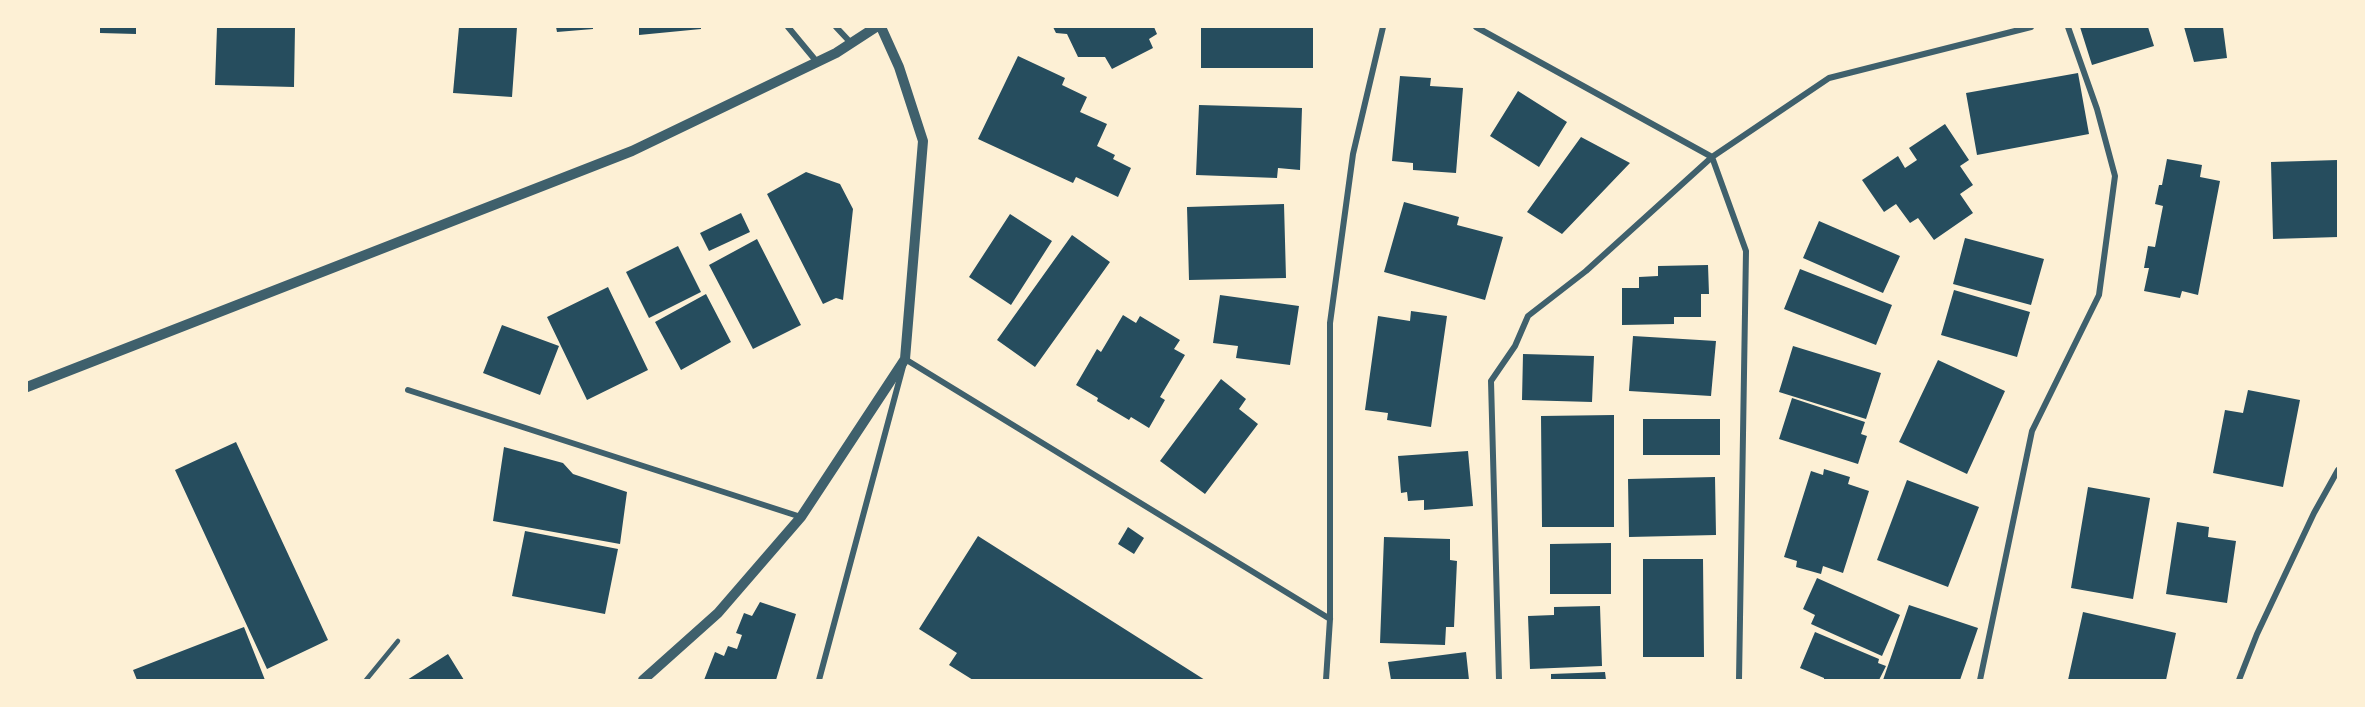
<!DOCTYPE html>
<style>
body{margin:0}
#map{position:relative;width:2365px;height:707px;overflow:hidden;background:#fdf0d5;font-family:Signika,sans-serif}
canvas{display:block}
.frame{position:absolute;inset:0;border:28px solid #fdf0d5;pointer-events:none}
</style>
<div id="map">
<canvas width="2365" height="707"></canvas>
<div class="frame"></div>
</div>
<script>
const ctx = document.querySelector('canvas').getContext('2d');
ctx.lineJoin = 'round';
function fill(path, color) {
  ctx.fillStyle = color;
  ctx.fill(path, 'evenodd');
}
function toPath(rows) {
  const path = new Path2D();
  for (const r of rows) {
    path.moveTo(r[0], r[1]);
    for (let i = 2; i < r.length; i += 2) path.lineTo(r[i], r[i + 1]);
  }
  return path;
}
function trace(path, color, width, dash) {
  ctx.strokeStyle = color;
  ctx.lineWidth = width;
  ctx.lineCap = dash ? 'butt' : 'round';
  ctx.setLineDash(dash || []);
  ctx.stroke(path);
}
fill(toPath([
 [100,27,136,27,136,34,100,33],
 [217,27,295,27,294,87,215,85],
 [459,27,517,27,512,97,453,93],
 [556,27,593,27,593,29,557,32],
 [639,27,701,27,701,29,639,35],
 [1053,27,1154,27,1157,34,1149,39,1153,48,1112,69,1105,57,1078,57,1067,34,1056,33],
 [1201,27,1313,27,1313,68,1201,68],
 [2080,27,2148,27,2154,46,2092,65],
 [2184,27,2223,27,2227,58,2194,62],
 [1018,56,1065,78,1062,85,1087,97,1080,112,1107,124,1097,146,1115,155,1113,159,1131,168,1118,197,1076,177,1073,183,978,139],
 [2078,73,2089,134,1977,155,1966,93],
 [1400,76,1431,78,1430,86,1463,88,1456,173,1413,170,1413,163,1392,161],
 [1518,91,1567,122,1539,167,1490,136],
 [1199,105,1302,108,1300,170,1278,168,1277,178,1196,175],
 [1945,124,1969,160,1960,166,1973,185,1960,194,1973,213,1934,240,1918,218,1910,223,1896,204,1884,212,1862,180,1898,156,1905,168,1917,160,1909,148],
 [1581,137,1630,163,1562,234,1527,212],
 [2167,159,2202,165,2200,177,2220,181,2198,295,2182,291,2180,298,2144,291,2149,268,2144,268,2148,246,2155,247,2163,206,2155,204,2159,185,2162,185],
 [2338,160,2338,237,2273,239,2271,162],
 [806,172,840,184,853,209,843,300,836,298,823,304,767,194],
 [1404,202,1459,217,1457,225,1503,237,1485,300,1384,272],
 [1284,204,1286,278,1189,280,1187,207],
 [741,213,750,232,709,251,700,233],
 [1010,214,1052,241,1011,305,969,277],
 [1819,221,1900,256,1883,293,1803,258],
 [1072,235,1110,262,1035,367,997,340],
 [1965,238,2044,259,2031,305,1953,284],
 [757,239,801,325,753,349,709,265],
 [678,246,701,292,649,318,626,272],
 [1708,265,1709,294,1701,294,1701,317,1674,317,1674,324,1622,325,1622,288,1639,288,1639,277,1658,276,1658,266],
 [1800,269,1892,305,1876,345,1784,309],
 [608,287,648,370,587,400,547,317],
 [1954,290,2030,312,2017,357,1941,335],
 [706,294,731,342,681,370,655,322],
 [1220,295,1299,306,1290,365,1236,358,1238,346,1213,343],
 [1411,311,1447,316,1431,427,1387,420,1388,413,1365,410,1378,316,1410,321],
 [1123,315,1136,323,1140,316,1180,340,1174,349,1185,355,1160,397,1165,400,1149,428,1131,417,1129,420,1097,401,1098,398,1076,385,1097,349,1101,352],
 [502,325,559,346,540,395,483,373],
 [1633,336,1716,341,1711,396,1629,391],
 [1793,346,1881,373,1866,419,1779,392],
 [1523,354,1594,356,1592,402,1522,400],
 [1938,360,2005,391,1967,474,1899,442],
 [1221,379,1246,399,1239,409,1258,424,1205,494,1160,461],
 [2248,390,2300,400,2283,487,2213,473,2225,410,2243,413],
 [1792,398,1865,422,1861,434,1867,436,1858,464,1779,439],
 [1614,415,1614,527,1542,527,1541,416],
 [1643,419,1720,419,1720,455,1643,455],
 [236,442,328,640,267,669,175,470],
 [504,447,563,463,573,474,627,492,620,544,493,521],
 [1468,451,1473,506,1424,510,1424,500,1408,501,1407,492,1401,493,1398,456],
 [1824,469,1850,477,1848,484,1869,491,1843,573,1823,566,1821,574,1796,567,1797,561,1784,557,1811,471,1823,475],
 [1715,477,1716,535,1629,537,1628,479],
 [1907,480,1979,507,1948,587,1877,560],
 [2088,487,2150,498,2133,599,2071,588],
 [2177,522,2209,527,2208,537,2236,541,2227,603,2166,594],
 [1128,527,1144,538,1134,554,1118,544],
 [525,531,618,549,605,614,512,596],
 [978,536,1205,680,973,680,949,665,957,653,919,629],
 [1384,537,1450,539,1450,560,1457,561,1454,627,1446,627,1445,645,1380,643],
 [1611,543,1611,594,1550,594,1550,544],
 [1643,559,1703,559,1704,657,1643,657],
 [1817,578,1900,615,1882,656,1811,624,1815,615,1803,609],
 [760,602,796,614,776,680,704,680,715,652,724,656,728,646,737,649,742,635,736,633,744,613,752,616],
 [1909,605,1978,628,1960,680,1883,680],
 [1600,606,1602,666,1530,669,1528,616,1554,615,1554,607],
 [2083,612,2176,633,2166,680,2068,680],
 [244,627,265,680,137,680,133,670],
 [1815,632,1879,659,1878,663,1886,666,1879,680,1824,680,1824,678,1800,668],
 [1466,652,1469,680,1391,680,1388,662],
 [448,654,464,680,407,680],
 [1605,672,1606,680,1551,680,1551,674]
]), '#264d5e');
trace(toPath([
 [366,680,398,641]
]), '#3f606c', 4.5);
trace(toPath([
 [788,27,817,62],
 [836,27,851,43],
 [1476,27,1712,157,1586,271,1528,316,1515,346,1491,381,1499,680],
 [408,390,801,517],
 [819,680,905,359,1330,619],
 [1326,680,1330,619,1330,323,1353,154,1383,27],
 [1739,680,1746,251,1712,157,1829,78,2031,27],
 [1980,680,2032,431,2099,295,2115,176,2097,109,2068,27],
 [2239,680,2257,634,2314,513,2338,470]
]), '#3f606c', 6);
trace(toPath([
 [27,387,632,151,836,53,876,27],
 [643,680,718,613,801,517,905,359,923,141,899,67,881,27]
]), '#3f606c', 10);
</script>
